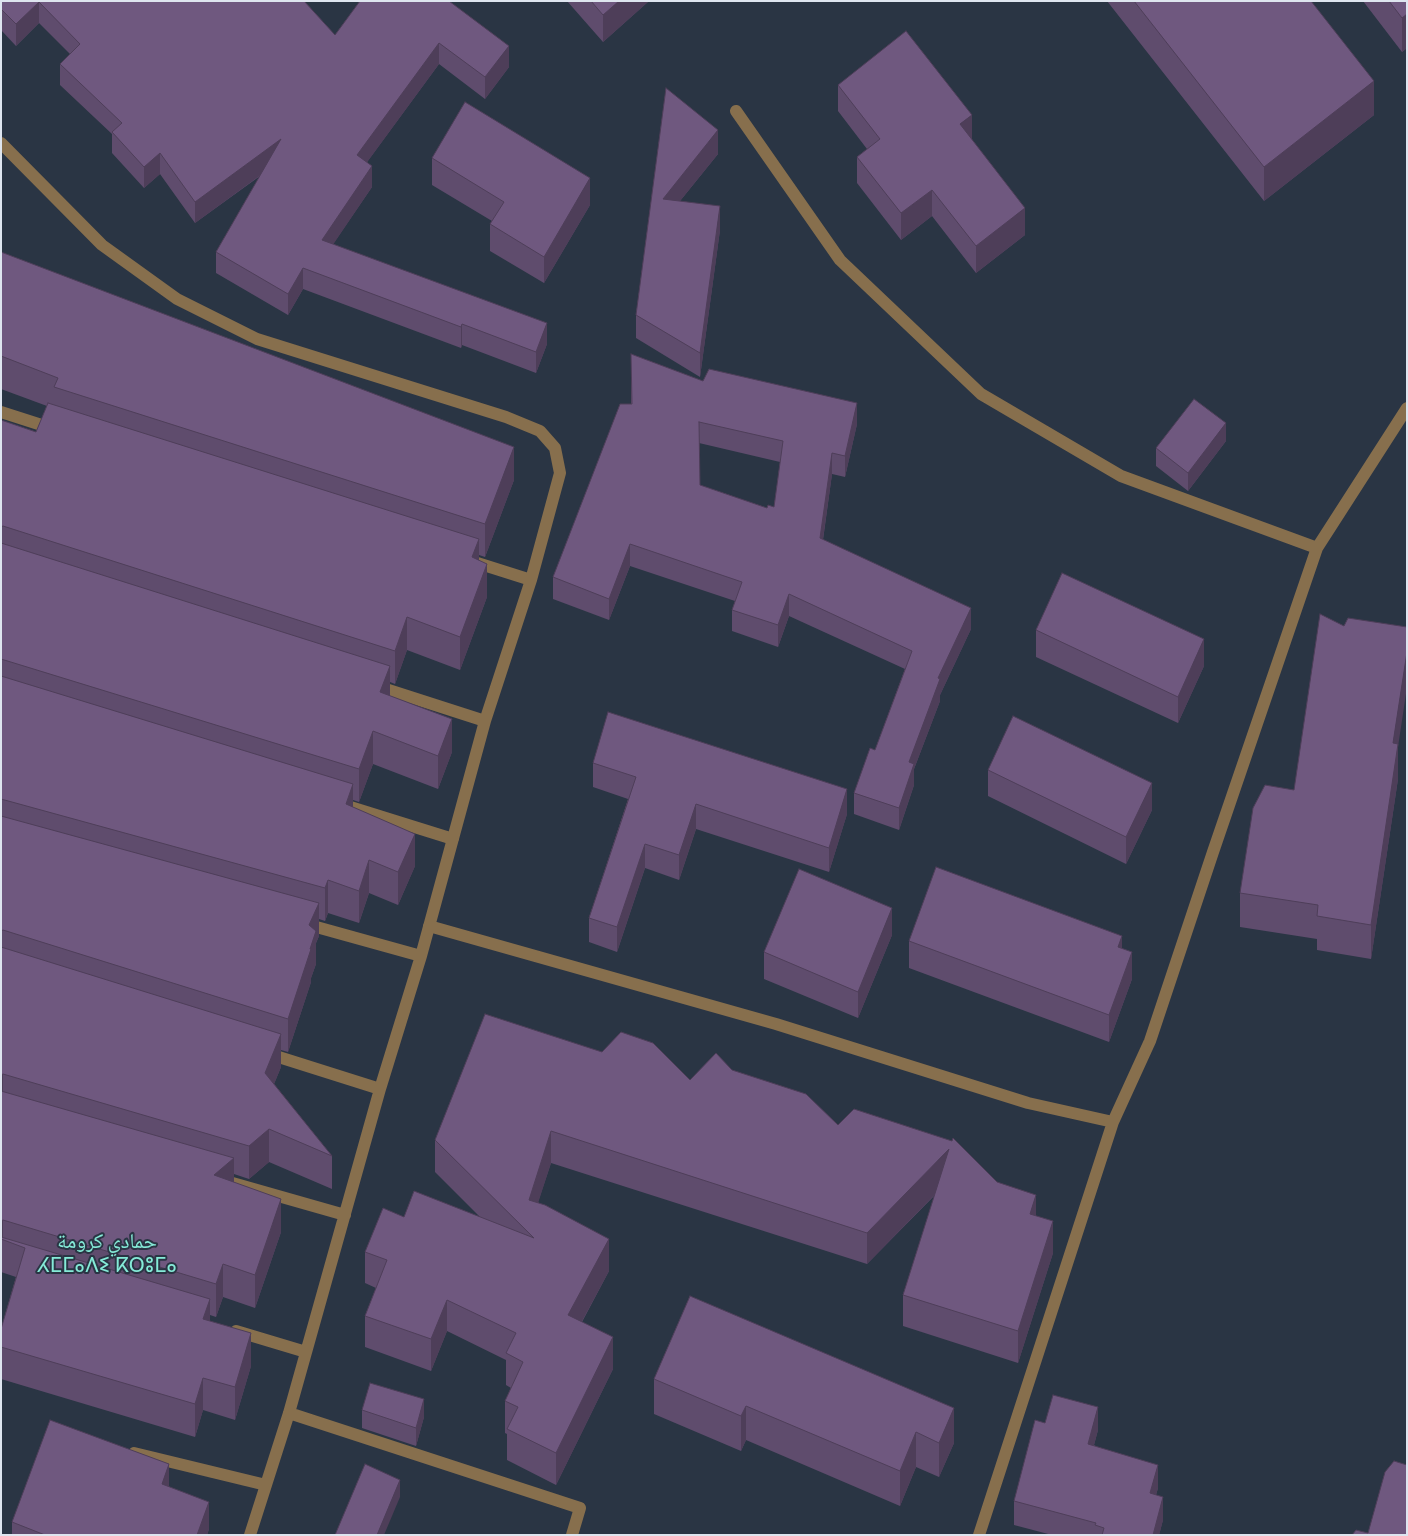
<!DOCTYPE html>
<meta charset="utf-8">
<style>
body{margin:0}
#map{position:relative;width:1408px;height:1536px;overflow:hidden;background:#2a3544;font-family:"Titillium Web",sans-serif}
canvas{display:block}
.frame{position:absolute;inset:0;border:2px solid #dee5ef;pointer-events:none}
</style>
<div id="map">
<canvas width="1408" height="1536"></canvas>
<div class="frame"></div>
</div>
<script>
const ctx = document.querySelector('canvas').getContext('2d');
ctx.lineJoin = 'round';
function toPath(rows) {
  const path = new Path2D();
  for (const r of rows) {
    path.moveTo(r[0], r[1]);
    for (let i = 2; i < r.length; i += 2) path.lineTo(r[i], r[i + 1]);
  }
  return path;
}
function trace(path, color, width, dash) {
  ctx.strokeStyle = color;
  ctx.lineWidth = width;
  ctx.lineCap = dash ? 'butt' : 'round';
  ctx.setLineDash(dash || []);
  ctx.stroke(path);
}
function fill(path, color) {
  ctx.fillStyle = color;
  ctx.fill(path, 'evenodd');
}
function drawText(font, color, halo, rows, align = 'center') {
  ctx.font = font + ' "Titillium Web","Noto Naskh Arabic","Noto Sans Tifinagh",sans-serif';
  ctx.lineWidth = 4;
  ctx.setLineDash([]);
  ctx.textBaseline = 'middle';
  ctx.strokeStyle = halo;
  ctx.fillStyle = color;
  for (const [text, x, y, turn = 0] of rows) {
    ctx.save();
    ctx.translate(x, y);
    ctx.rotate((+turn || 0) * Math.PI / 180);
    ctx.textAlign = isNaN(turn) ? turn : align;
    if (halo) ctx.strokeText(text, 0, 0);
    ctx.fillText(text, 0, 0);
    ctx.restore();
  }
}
trace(toPath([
 [736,111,840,260,981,394,1121,476,1317,548],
 [1,143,102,245,177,299,257,339,506,417,540,431,555,448,560,473,531,580,485,721,421,956,380,1089,289,1413,250,1535],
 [1,412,54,429],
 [471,561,531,580],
 [373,685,485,721],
 [344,805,453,839],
 [302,923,421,956],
 [429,926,776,1024,1028,1103,1113,1122,1150,1041,1213,852,1317,548,1407,408],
 [266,1053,380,1089],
 [229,1182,345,1215],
 [236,1331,306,1352],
 [289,1413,580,1508,572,1535],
 [134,1453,266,1485],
 [979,1535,1113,1122]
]), '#876f4d', 12);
fill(toPath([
 [1,1,304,1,335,35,360,1,509,67,485,99,439,64,367,162,372,187,333,244,547,344,536,373,462,345,461,348,303,289,288,315,216,273,216,252,260,176,195,223,160,174,144,188,112,153,112,134,60,85,60,64,70,54,39,23,16,46,1,30],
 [567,1,649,1,603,42],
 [1107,1,1311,1,1374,115,1264,201],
 [1363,1,1407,1,1407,48,1402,52],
 [838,85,972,140,1025,235,976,273,932,216,901,240,857,183,857,157,867,149,838,111],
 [666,88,718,154,680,201,720,230,700,377,636,338,636,315],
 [432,158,590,205,544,283,490,251,490,224,492,221,432,185],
 [1,252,514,480,485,557,479,555,479,560,487,597,460,670,407,650,395,684,390,682,390,696,452,752,438,789,373,764,359,802,353,800,353,808,415,866,398,905,369,893,359,923,328,913,325,921,319,919,319,936,316,943,316,964,311,978,311,982,288,1052,281,1050,281,1067,274,1084,332,1156,332,1189,269,1162,249,1179,234,1174,234,1182,281,1232,255,1308,223,1297,216,1317,210,1315,210,1321,251,1366,235,1420,203,1410,195,1437,1,1379,1,1329,16,1277,1,1272,1,420,36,432,47,406,1,389],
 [631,354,703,381,857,424,845,477,832,474,823,540,971,629,940,695,940,701,914,769,914,785,899,830,854,814,854,793,875,750,905,669,789,616,778,647,732,631,732,610,735,601,630,566,609,620,553,599,553,577,631,404],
 [699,443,780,462,774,507,767,508,700,485],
 [1226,441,1188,491,1156,466,1156,448],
 [1036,630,1204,666,1178,723,1036,657],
 [1398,747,1398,779,1371,959,1317,950,1317,939,1240,927,1240,893],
 [593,763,847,814,829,872,696,829,679,880,645,868,617,952,589,942,589,918,628,799,593,787],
 [988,770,1152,810,1126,864,988,796],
 [892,935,858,1018,764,979,764,952],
 [909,941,1122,949,1132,979,1109,1042,909,968],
 [732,1070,838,1125,997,1182,1036,1216,1053,1253,1018,1363,903,1326,903,1295,935,1195,867,1264,551,1163,538,1202,609,1271,582,1322,613,1369,556,1485,507,1460,507,1434,505,1433,505,1401,511,1388,506,1385,506,1360,447,1331,431,1371,365,1347,365,1316,376,1288,365,1283,365,1252,404,1217,480,1217,435,1172,435,1140],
 [690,1296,954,1443,939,1477,916,1467,900,1506,746,1440,741,1451,654,1414,654,1379],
 [362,1410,424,1417,416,1446,362,1428],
 [1045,1423,1098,1430,1094,1445,1158,1488,1156,1495,1163,1520,1159,1535,1052,1535,1014,1525,1014,1501],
 [169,1487,209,1529,207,1535,12,1535,12,1522]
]), '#5f4c6d');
fill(toPath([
 [619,1,649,1,603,42,603,15],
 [39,2,39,23,16,46,16,24],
 [1407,14,1407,48,1402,52,1402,18],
 [439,43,439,64,357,176,357,155],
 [509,46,509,67,485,99,485,77],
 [1374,81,1374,115,1264,201,1264,167],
 [972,115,972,142,960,124],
 [718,130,718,154,663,222,663,199],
 [281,139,281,160,195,223,195,202],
 [160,153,160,174,144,188,144,167],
 [372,166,372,187,322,261,322,240],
 [590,178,590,205,544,283,544,257],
 [932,190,932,216,901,240,901,213],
 [720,206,720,230,700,377,700,353],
 [1025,208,1025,235,976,273,976,246],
 [303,268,303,289,288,315,288,294],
 [547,323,547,344,536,373,536,352],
 [462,324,462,345,461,348,461,327],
 [857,403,857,424,845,477,845,456],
 [1226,423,1226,441,1188,491,1188,473],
 [514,447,514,480,485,557,485,524],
 [832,453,832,474,820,560,820,538],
 [479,539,479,572,472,557],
 [630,544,630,566,609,620,609,599],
 [487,564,487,597,460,670,460,637],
 [789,594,789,616,778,647,778,625],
 [971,608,971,629,940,695,940,701,914,769,914,785,899,830,899,808,909,762,938,678],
 [407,617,407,650,395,684,395,651],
 [1204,639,1204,666,1178,723,1178,697],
 [1407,652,1407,687,1398,747,1398,779,1371,959,1371,925,1393,743],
 [390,666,390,699,380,692],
 [452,719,452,752,438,789,438,756],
 [373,731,373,764,359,802,359,769],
 [1152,783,1152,810,1126,864,1126,837],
 [353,784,353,817,346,804],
 [847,789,847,814,829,872,829,848],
 [696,804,696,829,679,880,679,855],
 [415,834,415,866,398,905,398,872],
 [645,844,645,868,617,952,617,927],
 [369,860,369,893,359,923,359,891],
 [328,880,328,913,325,921,325,888],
 [319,903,319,936,316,943,316,964,311,978,311,982,288,1052,288,1019,309,925],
 [892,908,892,935,858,1018,858,992],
 [1122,936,1122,963,1118,947],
 [1132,952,1132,979,1109,1042,1109,1015],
 [281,1034,281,1067,265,1106,265,1073],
 [3,1074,3,1107,1,1108,1,1075],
 [269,1129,269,1162,249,1179,249,1146],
 [551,1131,551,1163,529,1231,529,1200],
 [949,1149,949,1180,867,1264,867,1233],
 [234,1158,234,1191,214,1175],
 [1036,1195,1036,1227,1030,1214],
 [281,1199,281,1232,255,1308,255,1275],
 [3,1220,3,1240,1,1239,1,1221],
 [1053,1221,1053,1253,1018,1363,1018,1331],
 [609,1239,609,1271,568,1347,568,1315],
 [223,1264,223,1297,216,1317,216,1284],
 [210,1299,210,1332,203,1319],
 [447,1300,447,1331,431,1371,431,1339],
 [251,1333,251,1366,235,1420,235,1387],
 [613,1337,613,1369,556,1485,556,1453],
 [203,1378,203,1410,195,1437,195,1404],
 [424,1399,424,1417,416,1446,416,1428],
 [746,1406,746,1440,741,1451,741,1416],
 [1098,1407,1098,1430,1088,1467,1088,1444],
 [954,1408,954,1443,939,1477,939,1443],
 [916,1432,916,1467,900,1506,900,1471],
 [169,1464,169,1491,162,1484],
 [1158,1465,1158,1488,1150,1516,1150,1493],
 [400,1480,400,1497,384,1535,377,1535],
 [1163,1497,1163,1520,1159,1535,1153,1535],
 [209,1502,209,1529,207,1535,197,1535]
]), '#4e3e59');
const building = toPath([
 [1,1,304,1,335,35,360,1,449,1,509,46,485,77,439,43,357,155,372,166,322,240,547,323,536,352,462,324,461,327,303,268,288,294,216,252,281,139,195,202,160,153,144,167,112,132,122,123,60,64,80,44,39,2,16,24,1,9,1,1],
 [591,1,619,1,603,15,591,1],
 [1134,1,1311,1,1374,81,1264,167,1134,1],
 [1389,1,1407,1,1407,14,1402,18,1389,1],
 [906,31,972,115,960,124,1025,208,976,246,932,190,901,213,857,157,880,139,838,85,906,31],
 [666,88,718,130,663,199,720,206,700,353,636,315,666,88],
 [465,102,590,178,544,257,490,224,504,202,432,158,465,102],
 [1,252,514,447,485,524,54,387,58,378,1,356,1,252],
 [631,354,703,381,709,369,857,403,845,456,832,453,820,538,971,608,938,678,940,679,909,762,914,764,899,808,854,793,870,748,875,750,912,651,789,594,778,625,732,610,742,582,630,544,609,599,553,577,620,404,632,404,631,354],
 [699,422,783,441,774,507,768,505,767,508,700,485,699,422],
 [1194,399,1226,423,1188,473,1156,448,1194,399],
 [48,403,479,539,472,557,487,564,460,637,407,617,395,651,3,526,1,527,1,420,36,432,48,403],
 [1,543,390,666,380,692,452,719,438,756,373,731,359,769,1,659,1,543],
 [1062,573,1204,639,1178,697,1036,630,1062,573],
 [1320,614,1344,626,1348,618,1407,627,1407,652,1393,743,1398,744,1371,925,1317,916,1318,905,1240,893,1253,808,1265,785,1294,790,1320,614],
 [1,676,353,784,346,804,415,834,398,872,369,860,359,891,328,880,325,888,1,799,1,676],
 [608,712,847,789,829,848,696,804,679,855,645,844,617,927,589,918,636,777,593,763,608,712],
 [1013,716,1152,783,1126,837,988,770,1013,716],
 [1,816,319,903,309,925,316,931,310,949,311,949,288,1019,3,930,1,931,1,816],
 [936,867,1122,936,1118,947,1132,952,1109,1015,909,941,936,867],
 [799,869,892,908,858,992,764,952,799,869],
 [1,947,281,1034,265,1073,332,1156,269,1129,249,1146,3,1074,1,1075,1,947],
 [485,1014,602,1052,621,1032,653,1043,690,1080,716,1053,732,1070,806,1094,838,1125,854,1109,952,1141,953,1138,997,1182,1036,1195,1030,1214,1053,1221,1018,1331,903,1295,949,1149,867,1233,551,1131,529,1200,545,1205,609,1239,568,1315,613,1337,556,1453,507,1429,518,1407,505,1401,523,1362,506,1353,516,1333,447,1300,431,1339,365,1316,387,1260,365,1252,383,1208,404,1217,414,1191,534,1238,435,1140,485,1014],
 [1,1091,234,1158,214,1175,281,1199,255,1275,223,1264,216,1284,3,1220,1,1221,1,1091],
 [1,1237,210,1299,203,1319,251,1333,235,1387,203,1378,195,1404,1,1347,1,1329,25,1248,1,1239,1,1237],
 [690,1296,954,1408,939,1443,916,1432,900,1471,746,1406,741,1416,654,1379,690,1296],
 [370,1383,424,1399,416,1428,362,1410,370,1383],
 [1053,1395,1098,1407,1088,1444,1158,1465,1150,1493,1163,1497,1153,1535,1102,1535,1104,1528,1095,1525,1096,1523,1014,1501,1035,1420,1045,1423,1053,1395],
 [50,1420,169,1464,162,1484,209,1502,197,1535,45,1535,12,1522,50,1420],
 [1394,1461,1407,1465,1407,1535,1352,1535,1356,1530,1368,1533,1385,1472,1394,1461],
 [365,1464,400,1480,377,1535,335,1535,365,1464]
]);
fill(building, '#6f587f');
trace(building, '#4e3e59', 1);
drawText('21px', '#85ebd8', '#2a3544', [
 ["حمادي كرومة",107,1243],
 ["ⵃⵎⵎⴰⴷⵉ ⴽⵔⵓⵎⴰ",107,1267]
]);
</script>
